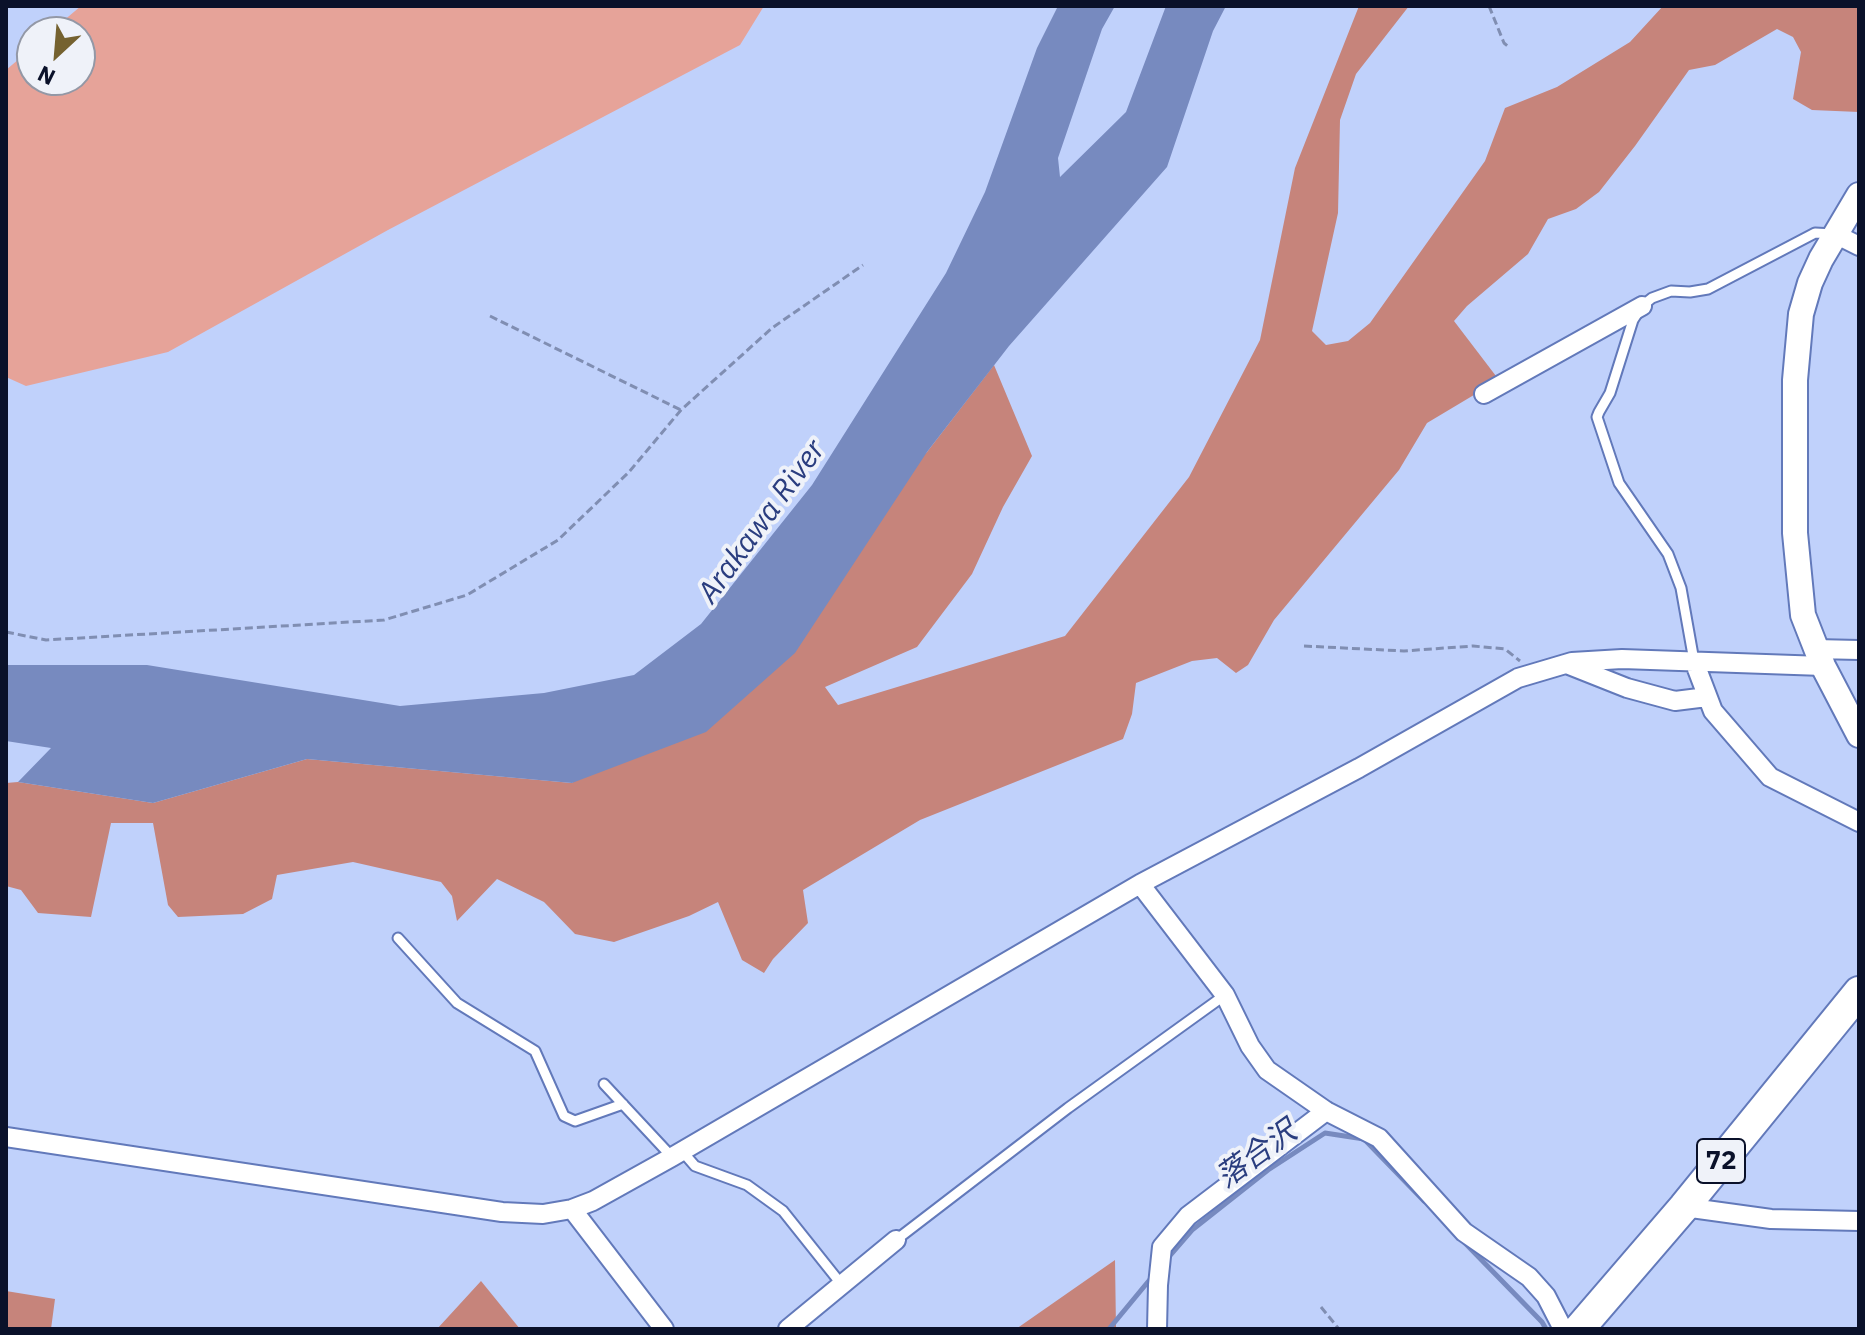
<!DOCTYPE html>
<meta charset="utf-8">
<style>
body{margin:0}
#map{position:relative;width:1865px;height:1335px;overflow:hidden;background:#c0d1fb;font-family:"IBM Plex Sans",sans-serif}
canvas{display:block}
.frame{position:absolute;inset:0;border:8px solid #0a112a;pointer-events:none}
.north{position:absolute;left:16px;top:16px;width:80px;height:80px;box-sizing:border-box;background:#eff2f9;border:2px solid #9398a6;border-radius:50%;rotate:206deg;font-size:22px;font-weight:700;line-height:32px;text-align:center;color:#0a112a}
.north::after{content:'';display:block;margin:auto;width:28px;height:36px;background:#756230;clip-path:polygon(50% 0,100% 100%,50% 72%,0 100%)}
</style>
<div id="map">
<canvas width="1865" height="1335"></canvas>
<div class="frame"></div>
<div class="north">N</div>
</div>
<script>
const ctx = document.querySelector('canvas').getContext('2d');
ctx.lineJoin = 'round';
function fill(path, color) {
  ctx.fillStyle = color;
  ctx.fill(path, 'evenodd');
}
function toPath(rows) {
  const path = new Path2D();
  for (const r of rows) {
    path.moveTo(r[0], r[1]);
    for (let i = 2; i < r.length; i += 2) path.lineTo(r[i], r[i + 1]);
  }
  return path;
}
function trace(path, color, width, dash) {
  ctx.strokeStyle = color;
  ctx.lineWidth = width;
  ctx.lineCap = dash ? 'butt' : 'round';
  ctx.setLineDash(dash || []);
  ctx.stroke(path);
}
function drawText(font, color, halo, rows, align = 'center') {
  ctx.font = font + ' "IBM Plex Sans","Noto Sans JP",sans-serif';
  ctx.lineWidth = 8;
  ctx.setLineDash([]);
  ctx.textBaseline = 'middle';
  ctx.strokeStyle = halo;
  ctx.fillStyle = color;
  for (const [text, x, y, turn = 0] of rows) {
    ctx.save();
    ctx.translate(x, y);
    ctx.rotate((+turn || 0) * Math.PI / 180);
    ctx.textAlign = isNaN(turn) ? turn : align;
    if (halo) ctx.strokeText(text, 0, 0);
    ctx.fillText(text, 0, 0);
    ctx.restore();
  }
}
fill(toPath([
 [81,6,764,6,740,45,388,230,168,352,26,386,6,377,6,70,32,48,32,80,80,80,80,32,50,32]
]), '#e6a399');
fill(toPath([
 [1359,6,1409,6,1356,74,1340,120,1338,213,1312,331,1326,345,1348,341,1370,323,1485,161,1505,108,1557,87,1630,42,1663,6,1859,6,1859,112,1812,110,1793,99,1801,52,1793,37,1777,29,1715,65,1689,70,1635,146,1599,192,1576,209,1548,219,1528,254,1467,306,1454,321,1499,380,1427,423,1399,470,1274,620,1248,665,1236,673,1217,658,1192,661,1136,683,1132,714,1123,739,920,820,803,890,808,923,773,959,764,973,742,960,718,902,689,916,614,942,575,934,544,902,497,879,457,921,452,896,441,882,353,862,277,875,272,899,243,914,178,917,168,905,153,823,111,823,91,917,38,913,21,890,6,886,6,783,18,782,153,803,307,759,572,783,927,452,994,365,1032,456,1003,507,972,574,917,647,825,687,838,705,1065,636,1189,477,1260,340,1295,168],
 [1115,1260,1116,1329,1016,1329],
 [481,1281,520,1329,437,1329],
 [6,1291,55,1299,51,1329,6,1329]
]), '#c6847b');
fill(toPath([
 [1058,6,1115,6,1102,29,1058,158,1060,177,1126,112,1166,6,1226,6,1213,31,1167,167,1009,346,927,452,795,653,706,732,572,783,307,759,153,803,18,782,51,748,6,741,6,665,147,665,400,706,544,693,634,675,701,624,812,485,946,273,985,192,1037,48]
]), '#778abf');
trace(toPath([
 [1464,1242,1542,1322,1546,1329],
 [1166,1260,1192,1230,1268,1170,1325,1133,1364,1139,1424,1201],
 [1109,1329,1152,1277]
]), '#778abf', 5);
const service = toPath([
 [1694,661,1681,588,1668,554,1619,483,1597,417,1599,412,1610,393,1633,320,1642,306,1652,298,1671,291,1690,292,1708,289,1815,233,1834,234],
 [398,938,457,1003,535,1051,564,1116,575,1121,623,1104],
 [604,1084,672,1157],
 [682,1151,695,1166,747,1185,783,1211,842,1285],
 [896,1240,1068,1108,1225,995]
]);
const minor = toPath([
 [1835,234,1859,246],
 [1484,394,1642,306],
 [1815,649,1859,650],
 [1694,661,1713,711,1770,777,1859,822],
 [1569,665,1627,688,1675,701,1707,697],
 [1140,884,1225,995,1250,1046,1267,1070,1326,1111,1379,1138,1464,1232,1529,1277,1546,1296,1563,1329],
 [6,1137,502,1212,543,1214,572,1209,593,1201,672,1157,1140,884,1359,768,1518,678,1572,662,1622,659,1823,666],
 [1684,1207,1771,1219,1859,1221],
 [572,1209,664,1329],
 [788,1329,896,1240],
 [1157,1329,1158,1285,1162,1247,1188,1216,1326,1111]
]);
const tertiary = toPath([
 [1859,195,1821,259,1810,283,1801,314,1795,380,1795,533,1803,615,1823,666,1859,735]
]);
const primary = toPath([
 [1579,1329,1684,1207,1859,992]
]);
trace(service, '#6279ba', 13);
trace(minor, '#6279ba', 22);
trace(tertiary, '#6279ba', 28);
trace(primary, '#6279ba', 34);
trace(toPath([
 [1489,6,1504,43,1510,48],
 [490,316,681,410],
 [6,632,46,640,384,620,467,595,558,540,629,472,681,410,772,328,863,265],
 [1304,646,1404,651,1473,646,1505,649,1520,661],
 [1321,1307,1339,1329]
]), '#808eb2', 3, [8, 4]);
trace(service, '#fff', 9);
trace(minor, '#fff', 18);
trace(tertiary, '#fff', 24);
trace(primary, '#fff', 30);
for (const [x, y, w] of [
 [1721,1161,48]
]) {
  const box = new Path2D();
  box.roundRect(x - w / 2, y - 22, w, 44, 6);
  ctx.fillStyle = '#eff2f9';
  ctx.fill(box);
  trace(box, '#0a112a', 2);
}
drawText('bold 26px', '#0a112a', null, [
 ["72",1721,1161]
]);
drawText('italic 30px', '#2a3d7f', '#eff2f9', [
 ["Arakawa River",762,522,-54],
 ["落合沢",1257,1155,-36]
]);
</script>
